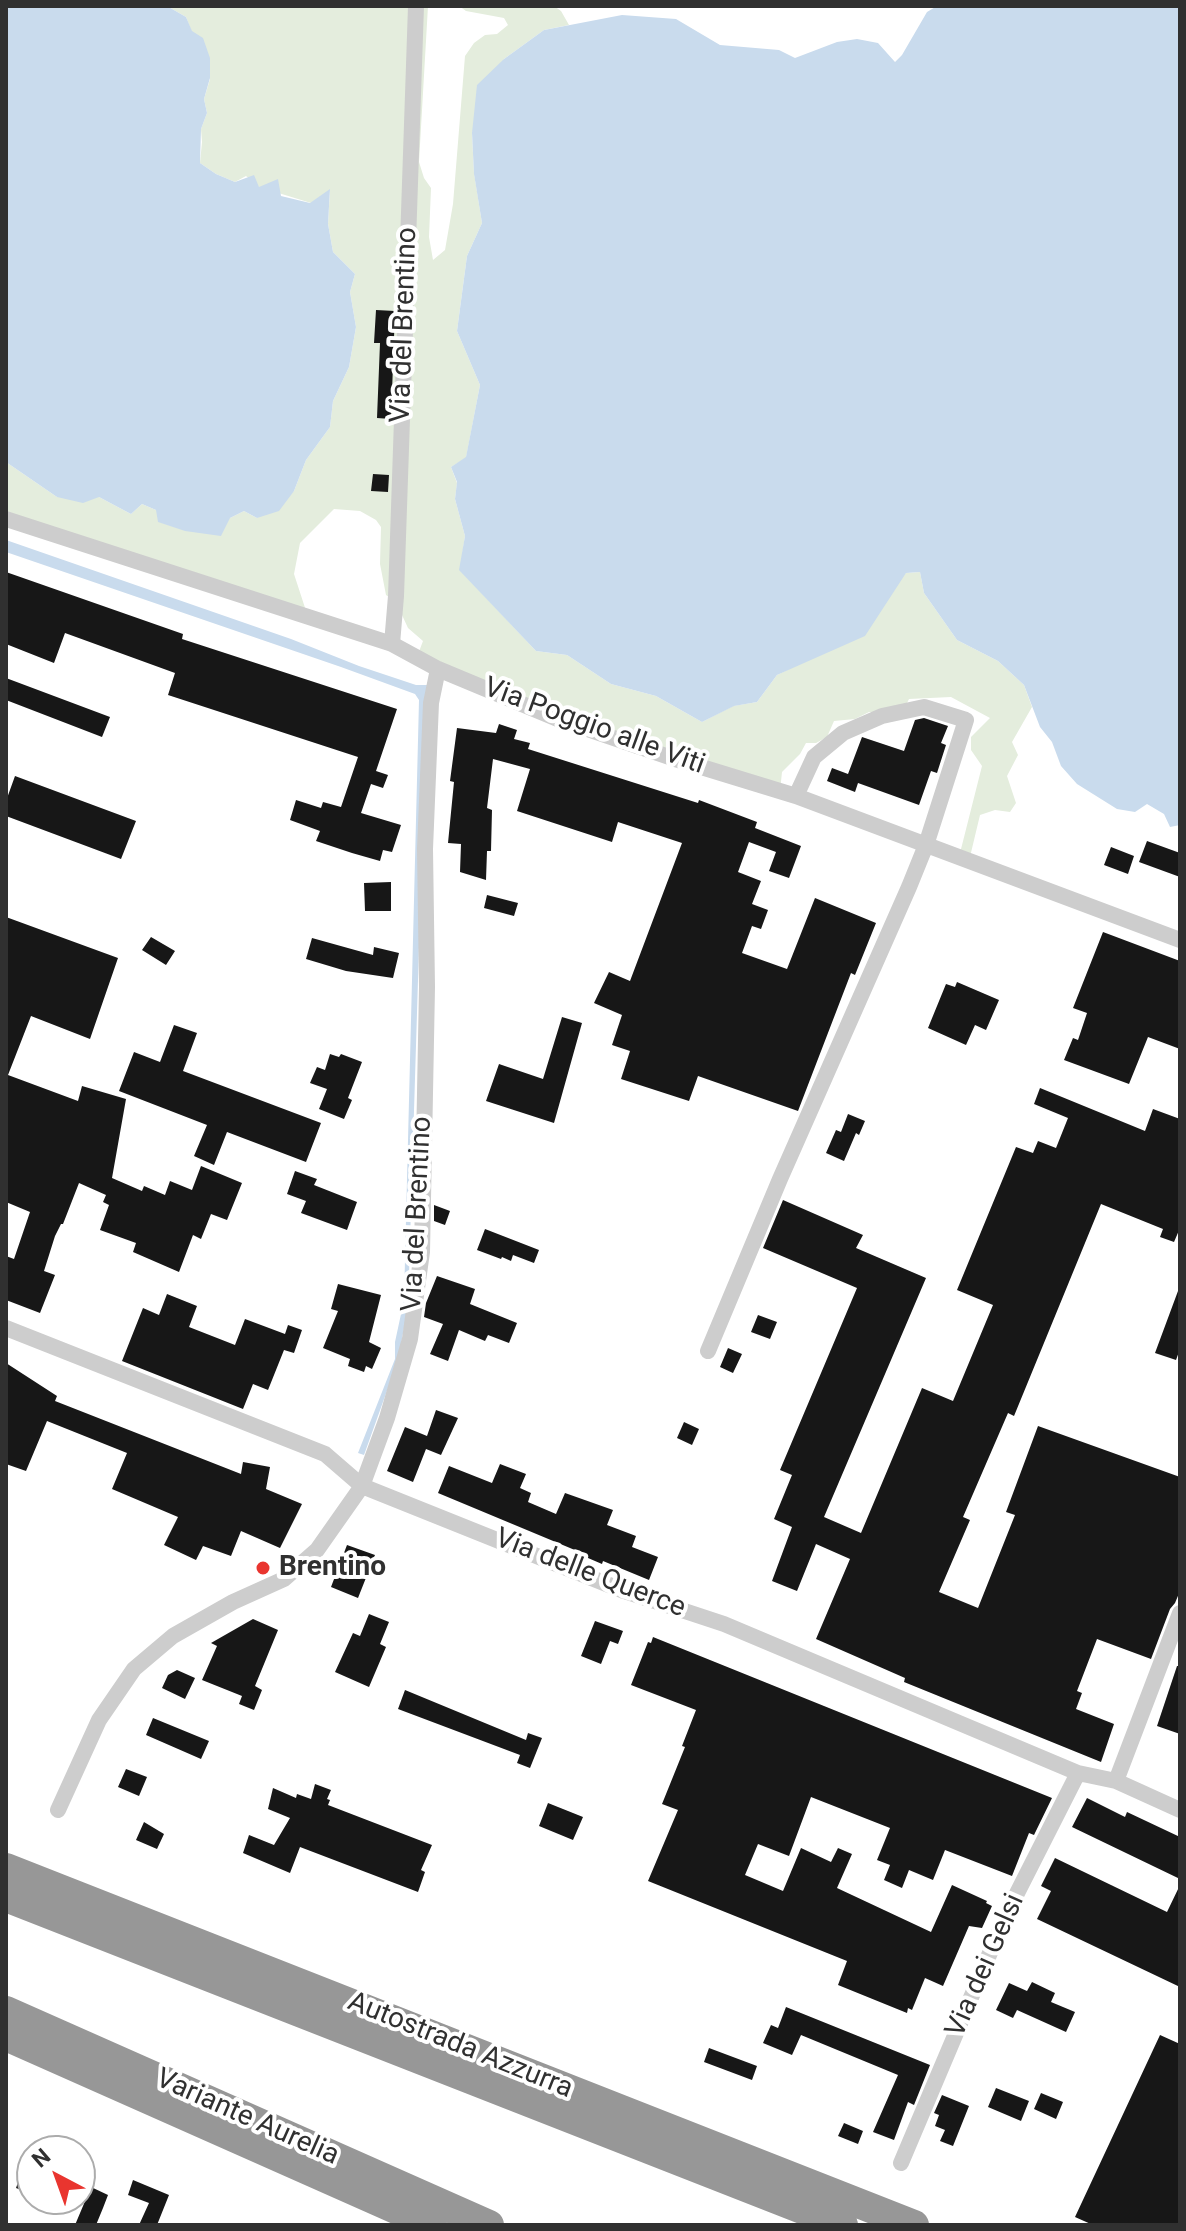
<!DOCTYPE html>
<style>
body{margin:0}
#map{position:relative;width:1186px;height:2231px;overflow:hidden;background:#fff;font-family:Roboto,sans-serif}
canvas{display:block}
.frame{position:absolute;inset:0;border:8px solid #303030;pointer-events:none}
.north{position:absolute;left:16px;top:2135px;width:80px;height:80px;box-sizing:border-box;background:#fff;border:2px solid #acacac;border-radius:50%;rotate:319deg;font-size:22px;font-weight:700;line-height:32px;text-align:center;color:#303030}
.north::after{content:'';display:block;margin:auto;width:28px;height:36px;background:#e9352f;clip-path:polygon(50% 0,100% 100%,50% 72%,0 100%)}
</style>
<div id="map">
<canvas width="1186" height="2231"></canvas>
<div class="frame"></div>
<div class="north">N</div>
</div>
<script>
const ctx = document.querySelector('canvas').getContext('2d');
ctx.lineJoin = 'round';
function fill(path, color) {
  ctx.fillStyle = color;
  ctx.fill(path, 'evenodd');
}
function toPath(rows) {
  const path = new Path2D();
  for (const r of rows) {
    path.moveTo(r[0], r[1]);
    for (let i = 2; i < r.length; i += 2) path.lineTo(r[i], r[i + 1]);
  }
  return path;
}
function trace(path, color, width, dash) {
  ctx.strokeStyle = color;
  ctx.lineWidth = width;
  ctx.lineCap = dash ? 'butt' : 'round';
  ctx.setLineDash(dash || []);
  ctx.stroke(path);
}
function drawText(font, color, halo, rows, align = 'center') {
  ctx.font = font + ' Roboto,sans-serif';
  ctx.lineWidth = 8;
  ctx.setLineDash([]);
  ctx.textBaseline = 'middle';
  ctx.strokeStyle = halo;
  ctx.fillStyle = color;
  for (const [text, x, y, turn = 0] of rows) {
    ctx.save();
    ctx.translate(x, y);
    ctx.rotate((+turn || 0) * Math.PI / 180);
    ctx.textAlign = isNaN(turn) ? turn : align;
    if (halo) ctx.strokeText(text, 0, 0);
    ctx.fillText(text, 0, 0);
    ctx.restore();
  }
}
fill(toPath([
 [167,6,428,6,419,162,424,178,431,188,429,237,433,260,445,250,453,204,465,56,474,43,485,35,497,34,508,25,504,18,466,11,459,6,554,6,561,11,569,25,544,30,504,59,472,133,474,173,482,223,467,256,457,331,480,385,466,458,451,467,457,483,455,499,465,536,460,570,536,651,567,655,611,684,656,696,702,722,733,706,757,702,777,675,805,661,906,573,920,572,924,593,957,640,998,661,1024,685,1032,707,1012,742,1018,755,1007,776,1016,803,1010,812,995,810,980,815,969,861,959,857,982,766,971,750,971,737,990,718,951,697,909,699,906,705,877,712,869,712,855,719,834,721,827,737,816,743,806,743,800,754,782,772,780,791,558,719,417,657,423,641,408,628,396,602,386,595,380,564,381,527,376,520,360,511,334,509,300,543,294,574,308,617,6,519,6,462,57,497,99,497,131,514,142,504,156,510,230,518,244,511,257,518,294,491,306,460,330,427,333,401,349,367,356,327,350,292,355,274,333,252,328,224,330,190,311,203,259,187,246,176,235,182,216,174,200,163,202,142,201,129,207,113,204,99,210,79,186,17]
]), '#e4eddd');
fill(toPath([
 [6,6,167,6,186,17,192,31,203,38,210,58,210,78,204,99,207,113,201,129,200,163,216,174,235,182,254,175,259,187,278,179,281,196,310,203,330,189,328,224,333,252,355,274,350,292,356,327,349,367,333,401,330,427,306,460,294,491,279,511,257,518,244,511,230,518,221,536,185,531,158,522,156,510,142,504,131,514,99,497,83,503,57,497,6,462],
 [937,6,1180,6,1180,825,1170,827,1164,814,1147,804,1135,812,1117,809,1077,784,1061,766,1052,742,1040,727,1024,685,998,661,957,640,924,593,920,572,906,573,865,636,777,675,757,702,734,706,702,722,656,696,611,684,567,655,536,651,459,570,465,536,455,499,457,482,451,467,466,457,480,385,457,331,467,256,482,223,474,174,472,133,477,85,504,59,544,30,622,15,676,19,720,45,779,50,795,58,837,42,857,39,878,43,895,62,902,55,927,12],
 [6,540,291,639,359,666,416,685,427,685,408,1307,398,1360,364,1455,358,1453,395,1359,395,1342,404,1300,419,700,415,694,341,667,6,552]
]), '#c9dbed');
fill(toPath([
 [376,310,395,311,391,419,377,418,380,343,374,343],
 [373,474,389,475,388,492,371,491],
 [6,572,183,634,182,639,397,709,376,771,388,775,383,788,371,784,361,813,401,825,392,852,383,850,380,861,352,853,316,841,320,831,290,820,296,800,321,808,323,802,341,807,358,757,168,695,175,673,65,633,54,663,6,644],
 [6,678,110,717,102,737,6,700],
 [924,718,948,726,941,743,946,745,937,773,931,771,919,805,858,783,855,792,827,781,832,768,848,774,862,737,904,751,915,720],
 [499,724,517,730,514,739,530,743,528,749,698,803,699,800,757,822,755,828,801,846,789,878,769,871,776,852,749,842,738,872,761,881,752,904,768,910,761,929,752,926,742,953,787,969,815,898,876,923,855,975,851,973,798,1111,698,1076,689,1101,621,1079,630,1051,612,1045,622,1015,594,1003,609,972,630,981,682,843,618,822,612,842,517,811,530,769,493,759,487,808,492,810,491,851,487,851,486,880,460,872,461,844,448,843,454,782,450,781,457,728,496,733],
 [15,776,136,821,121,859,6,816,6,801],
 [1147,841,1180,853,1180,877,1139,862],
 [1111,847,1134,856,1128,874,1104,865],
 [391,882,391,911,365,911,364,883],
 [487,895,518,903,514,916,484,908],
 [6,917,118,958,90,1039,31,1016,8,1075,78,1101,82,1086,126,1099,112,1178,142,1191,144,1186,165,1195,170,1181,192,1190,201,1166,242,1183,227,1220,211,1214,201,1239,193,1235,179,1272,133,1252,136,1243,100,1230,109,1205,103,1202,106,1195,79,1183,63,1224,61,1224,55,1236,44,1271,55,1275,40,1313,6,1300,6,1256,14,1259,30,1212,6,1202],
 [1103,932,1180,961,1180,1049,1148,1037,1129,1084,1064,1060,1073,1038,1078,1040,1087,1013,1073,1008],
 [151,937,175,951,166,965,142,950],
 [312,938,373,955,374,947,399,953,393,978,346,971,306,959],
 [957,982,999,1000,986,1030,975,1025,966,1045,928,1028,946,984,955,987],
 [562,1017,582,1023,554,1123,486,1101,499,1064,543,1079],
 [174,1025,197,1033,183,1071,321,1123,306,1162,227,1132,214,1165,194,1156,207,1125,119,1091,134,1052,160,1062],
 [330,1054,339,1057,341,1054,362,1062,348,1098,352,1100,344,1119,319,1109,327,1089,310,1083,317,1067,325,1070],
 [1040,1088,1145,1131,1153,1109,1180,1119,1180,1228,1174,1242,1160,1237,1163,1229,1101,1204,1014,1416,1008,1413,963,1517,970,1520,939,1592,978,1608,1015,1515,1006,1512,1038,1426,1180,1477,1180,1591,1175,1603,1170,1609,1151,1659,1097,1639,1077,1691,1082,1693,1076,1709,1114,1724,1101,1762,904,1682,905,1678,816,1639,850,1559,816,1544,797,1591,772,1581,792,1527,774,1519,792,1475,780,1470,857,1288,763,1248,783,1200,863,1235,856,1248,926,1278,824,1517,861,1533,922,1388,953,1401,993,1305,957,1290,1016,1147,1033,1153,1038,1141,1056,1148,1068,1118,1034,1104],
 [848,1114,865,1121,859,1135,856,1133,844,1161,826,1153,836,1130,841,1132],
 [295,1171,317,1179,314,1185,357,1202,347,1230,301,1213,306,1201,287,1194],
 [434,1205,450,1211,445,1225,434,1221],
 [485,1229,539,1250,534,1263,513,1255,511,1261,502,1257,501,1259,477,1250],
 [437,1276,475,1289,470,1304,517,1323,509,1343,488,1335,485,1341,459,1330,448,1361,430,1354,443,1324,424,1317,426,1303],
 [338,1284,381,1295,369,1342,381,1348,372,1369,366,1366,364,1372,348,1366,350,1359,323,1348,338,1311,331,1309],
 [1178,1291,1180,1349,1176,1360,1155,1353],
 [167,1294,197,1306,189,1327,235,1345,245,1319,285,1334,288,1325,302,1330,294,1353,284,1350,268,1390,253,1384,243,1409,122,1361,143,1308,159,1315],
 [758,1315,777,1322,770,1339,751,1332],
 [728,1348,742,1354,733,1373,720,1367],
 [6,1363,57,1396,55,1401,241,1474,243,1462,270,1467,266,1489,302,1504,280,1548,241,1531,231,1556,203,1546,196,1560,164,1545,178,1517,112,1489,127,1453,47,1421,26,1471,6,1464],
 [436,1410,458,1418,441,1455,426,1449,413,1482,387,1471,405,1427,427,1436],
 [684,1422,699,1429,692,1445,677,1438],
 [500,1464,526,1474,520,1488,531,1493,528,1502,556,1514,565,1493,613,1510,607,1525,636,1536,632,1547,658,1557,649,1580,603,1561,602,1564,581,1555,582,1553,438,1493,449,1466,492,1483],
 [347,1545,375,1555,358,1598,331,1587],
 [369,1614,389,1622,380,1644,386,1647,369,1687,335,1672,353,1633,360,1636],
 [253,1619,278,1630,255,1686,262,1690,254,1710,239,1704,242,1696,202,1680,217,1646,211,1643],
 [595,1621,623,1631,618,1644,610,1641,601,1664,581,1656],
 [653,1637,1052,1798,1034,1835,1029,1833,1012,1876,945,1850,933,1880,909,1870,902,1888,884,1880,890,1865,877,1860,890,1828,811,1797,789,1856,758,1844,745,1875,783,1891,801,1848,831,1862,838,1848,852,1854,837,1888,931,1932,952,1885,987,1901,986,1903,992,1906,982,1928,969,1926,943,1986,925,1978,912,2010,908,2008,907,2013,838,1985,847,1961,648,1881,678,1810,662,1804,685,1747,682,1746,696,1710,631,1685,648,1642,651,1643],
 [1177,1666,1180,1666,1180,1734,1157,1726],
 [177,1670,195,1678,185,1699,162,1688,168,1675],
 [405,1690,526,1740,528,1733,542,1738,530,1768,517,1763,520,1755,398,1709],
 [153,1718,209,1741,201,1759,146,1735],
 [126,1769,147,1777,139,1796,118,1787],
 [315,1784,331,1790,327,1799,330,1800,328,1805,432,1845,421,1870,425,1872,418,1892,300,1847,290,1873,243,1853,249,1835,274,1845,290,1818,268,1809,273,1788,296,1798,297,1794,311,1799],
 [1087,1798,1125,1817,1127,1812,1180,1837,1180,1879,1072,1827],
 [548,1803,583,1817,573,1840,539,1826],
 [144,1822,164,1834,157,1849,136,1840],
 [1055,1858,1167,1912,1180,1885,1180,1987,1037,1919,1051,1891,1041,1886],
 [1032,1982,1055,1993,1051,2002,1075,2012,1066,2032,1017,2010,1013,2018,996,2010,1009,1983,1027,1991],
 [786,2007,930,2065,914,2105,908,2102,894,2140,873,2132,898,2075,801,2035,792,2055,763,2043,771,2025,778,2028],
 [1160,2035,1180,2044,1180,2225,1093,2225,1075,2217],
 [709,2048,757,2066,752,2080,704,2062],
 [996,2088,1029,2101,1021,2121,988,2107],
 [1041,2093,1063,2102,1056,2119,1034,2109],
 [942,2095,969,2106,953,2146,940,2141,945,2130,935,2126,939,2115,934,2113],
 [844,2123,863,2131,858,2144,838,2136],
 [30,2149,32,2149,32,2194,16,2188],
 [133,2180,169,2195,157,2225,139,2225,149,2203,128,2195],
 [91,2187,108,2195,103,2208,96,2225,75,2225]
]), '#171717');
trace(toPath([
 [6,519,392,644,438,669,558,719,672,758,796,796,1180,940],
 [392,644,396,596,416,6],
 [6,1328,325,1454,362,1486,624,1591,724,1624,1078,1773,1116,1781,1180,1810],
 [708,1351,780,1179,909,887,926,845,966,720,924,707,882,716,843,733,814,757,796,796],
 [1116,1781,1180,1613],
 [58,1810,99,1720,134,1669,173,1636,233,1602,284,1579,317,1550,362,1486,387,1418,410,1339,422,1252,427,987,425,849,431,703,438,669],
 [901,2163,1006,1915,1078,1773]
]), '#cdcdcd', 16);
trace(toPath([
 [6,1868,914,2225],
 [6,1897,843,2225],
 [6,2011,489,2225],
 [6,2036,432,2225]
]), '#979797', 30);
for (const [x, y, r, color] of [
 [263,1568,8,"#e9352f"]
]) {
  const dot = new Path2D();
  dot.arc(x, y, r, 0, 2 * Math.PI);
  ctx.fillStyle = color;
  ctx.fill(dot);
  trace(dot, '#fff', 3);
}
drawText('28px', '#303030', '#fff', [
 ["Via del Brentino",405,325,-88],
 ["Via Poggio alle Viti",594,727,20],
 ["Via del Brentino",418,1214,-87],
 ["Via delle Querce",590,1574,21],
 ["Via dei Gelsi",986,1966,-66],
 ["Autostrada Azzurra",460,2046,22],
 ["Variante Aurelia",247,2118,24]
]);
drawText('bold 28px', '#303030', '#fff', [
 ["Brentino",279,1568]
], 'left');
</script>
